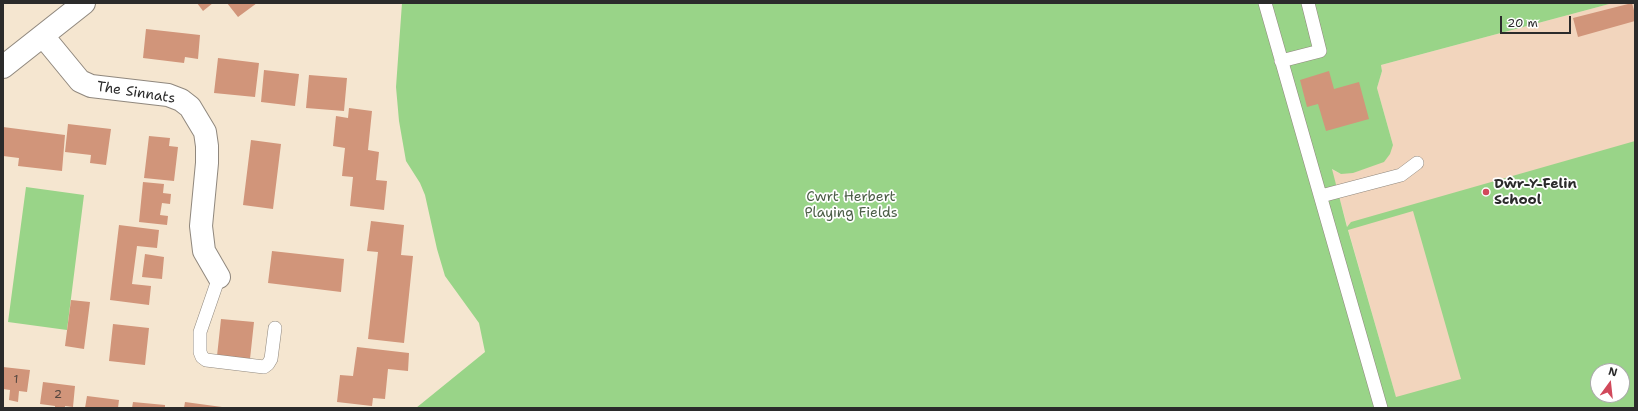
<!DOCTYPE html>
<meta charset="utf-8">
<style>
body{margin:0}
#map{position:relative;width:1638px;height:411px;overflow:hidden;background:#f5e6d0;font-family:"Shantell Sans",sans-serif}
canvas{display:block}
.frame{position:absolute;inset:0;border:4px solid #2b2b2b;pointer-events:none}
.north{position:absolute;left:1590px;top:363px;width:40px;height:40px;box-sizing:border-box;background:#fff;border:1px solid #aaa;border-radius:50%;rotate:15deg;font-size:11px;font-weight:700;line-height:16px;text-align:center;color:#2b2b2b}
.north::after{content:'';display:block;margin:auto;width:14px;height:18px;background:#d1495b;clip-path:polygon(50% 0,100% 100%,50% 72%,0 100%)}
.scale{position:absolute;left:1500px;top:16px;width:71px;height:18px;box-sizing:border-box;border:2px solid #2b2b2b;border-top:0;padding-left:5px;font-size:12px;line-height:14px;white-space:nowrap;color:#2b2b2b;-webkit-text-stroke:3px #fff;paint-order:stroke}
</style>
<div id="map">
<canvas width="1638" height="411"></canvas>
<div class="frame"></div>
<div class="north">N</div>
<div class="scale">20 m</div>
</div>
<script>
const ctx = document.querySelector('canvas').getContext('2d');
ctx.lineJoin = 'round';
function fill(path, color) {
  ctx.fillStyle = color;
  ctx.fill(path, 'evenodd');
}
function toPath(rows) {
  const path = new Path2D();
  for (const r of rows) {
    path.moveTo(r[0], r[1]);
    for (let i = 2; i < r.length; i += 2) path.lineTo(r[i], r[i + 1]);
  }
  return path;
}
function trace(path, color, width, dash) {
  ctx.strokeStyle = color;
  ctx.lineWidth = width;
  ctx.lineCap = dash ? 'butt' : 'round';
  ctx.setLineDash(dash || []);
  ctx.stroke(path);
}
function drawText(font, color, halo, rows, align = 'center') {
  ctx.font = font + ' "Shantell Sans",sans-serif';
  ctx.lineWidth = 3.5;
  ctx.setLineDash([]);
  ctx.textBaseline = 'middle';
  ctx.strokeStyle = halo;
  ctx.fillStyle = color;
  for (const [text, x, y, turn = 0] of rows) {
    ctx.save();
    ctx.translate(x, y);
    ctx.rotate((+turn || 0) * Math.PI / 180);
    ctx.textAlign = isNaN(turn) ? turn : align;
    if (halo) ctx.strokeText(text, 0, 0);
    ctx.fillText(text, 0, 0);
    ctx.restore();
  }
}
fill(toPath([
 [1613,3,1635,3,1635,408,1399,408,1331,169,1341,174,1393,145,1377,88,1382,71,1381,65],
 [1598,371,1622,371,1622,395,1598,395]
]), '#f2d5bd');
fill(toPath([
 [402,3,1613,3,1381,65,1382,71,1377,88,1393,145,1390,154,1384,162,1353,173,1341,174,1332,169,1347,227,1351,222,1635,141,1635,408,416,408,485,352,479,323,445,276,437,249,425,195,420,183,406,161,399,121,396,87],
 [1413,211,1461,379,1396,397,1348,230],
 [1598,371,1622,371,1622,395,1598,395],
 [26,187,84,195,67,330,8,322]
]), '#99d488');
fill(toPath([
 [197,3,213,3,203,11],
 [227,3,257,3,238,17],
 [1632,3,1635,14,1635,21,1578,37,1573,18],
 [146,29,200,35,198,59,185,57,184,63,143,58],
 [218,58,259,63,255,97,214,93],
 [264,70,299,74,295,106,261,102],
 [1329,71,1334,89,1359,82,1369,119,1326,131,1318,104,1307,107,1300,80],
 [309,75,347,78,344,111,306,108],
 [349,108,372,111,368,150,379,152,376,180,387,181,384,210,350,206,353,177,342,176,345,148,333,146,336,116,348,118],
 [68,124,111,129,106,165,90,163,91,155,65,152],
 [3,127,65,135,62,171,18,166,19,158,3,156],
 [149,136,170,138,169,146,178,147,174,181,144,178],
 [251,140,281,144,273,209,243,205],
 [143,182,164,184,163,193,171,194,170,204,162,203,160,215,168,216,167,225,139,222],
 [371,221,404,225,401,255,413,256,404,343,368,339,378,252,367,251],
 [119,225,159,230,157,248,137,246,132,284,151,286,149,305,110,300],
 [272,251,344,259,341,292,268,283],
 [145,254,164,257,162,279,142,277],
 [71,300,90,302,84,349,65,346],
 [221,319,254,322,250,359,217,356],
 [113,324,149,328,145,365,109,361],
 [357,347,409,353,408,371,388,369,385,399,373,398,372,406,337,402,340,375,353,376],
 [3,367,30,370,27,392,19,391,18,402,9,400,10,390,3,389],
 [43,382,75,386,73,407,65,406,65,408,55,408,55,406,40,404],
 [87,396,119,400,118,408,85,408],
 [133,402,165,405,165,408,132,408],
 [185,402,222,407,222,408,184,408]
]), '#d1957a');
const lane = toPath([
 [1265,3,1381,408],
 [1281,61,1320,51,1308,3],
 [1321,196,1401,175,1417,163],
 [219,277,200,332,200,352,202,357,206,360,264,367,268,364,271,359,275,328]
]);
const street = toPath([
 [43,36,80,81,91,86,168,95,181,100,190,107,205,132,207,146,207,163,201,226,204,251,219,277],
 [3,67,84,3]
]);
trace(lane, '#90887e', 14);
trace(street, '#90887e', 24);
trace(lane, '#fff', 13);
trace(street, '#fff', 22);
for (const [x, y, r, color] of [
 [1486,192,4,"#d1495b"]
]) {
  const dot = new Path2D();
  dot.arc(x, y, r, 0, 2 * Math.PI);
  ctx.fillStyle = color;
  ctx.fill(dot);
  trace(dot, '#fff', 1.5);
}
drawText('12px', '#54463f', null, [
 ["1",16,380],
 ["2",58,395]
]);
drawText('14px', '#2b2b2b', '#fff', [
 ["The Sinnats",136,93,9]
]);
drawText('bold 14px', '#2b2b2b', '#fff', [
 ["Dŵr-Y-Felin",1494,184],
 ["School",1494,200]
], 'left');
drawText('14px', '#4c5e47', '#fff', [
 ["Cwrt Herbert",851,197],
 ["Playing Fields",851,213]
]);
</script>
